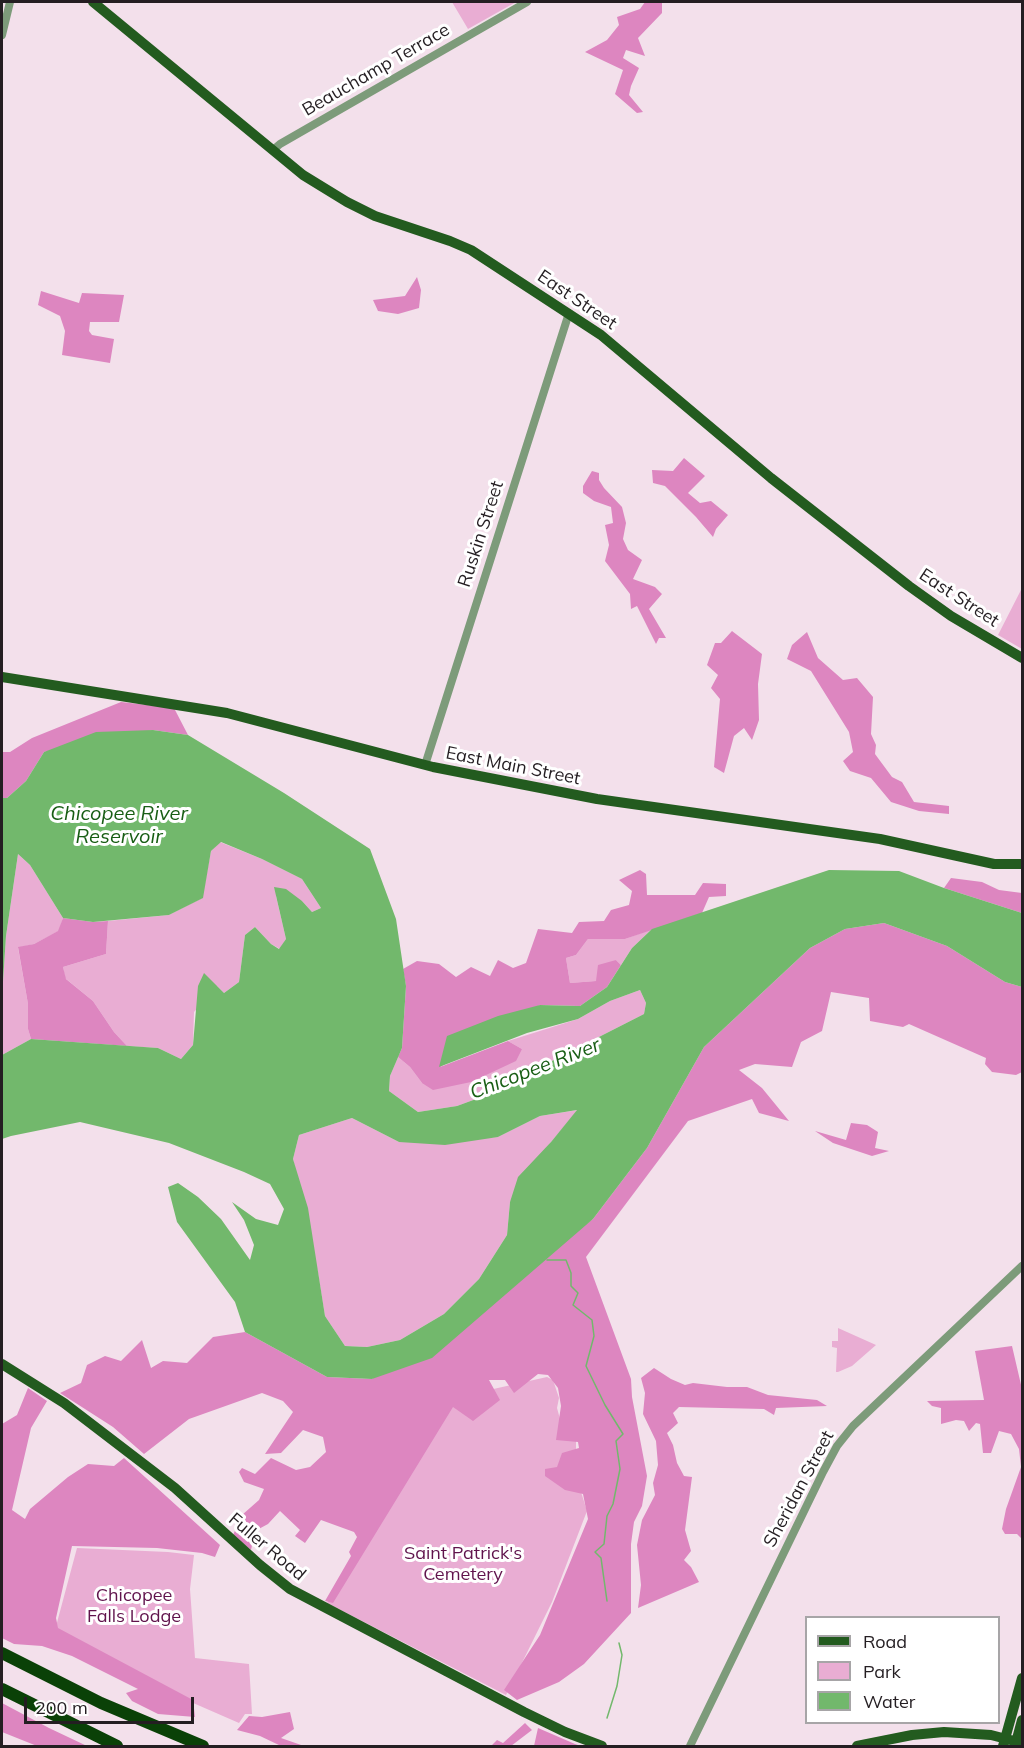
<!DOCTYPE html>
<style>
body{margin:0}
#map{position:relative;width:1024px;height:1748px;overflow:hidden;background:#f3e0eb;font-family:Mulish,sans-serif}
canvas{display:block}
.frame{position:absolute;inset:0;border:3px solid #241e22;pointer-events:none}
.legend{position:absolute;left:805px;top:1616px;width:195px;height:108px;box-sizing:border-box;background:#fff;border:2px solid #a7a5a7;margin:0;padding:8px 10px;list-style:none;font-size:18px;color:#241e22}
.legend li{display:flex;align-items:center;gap:12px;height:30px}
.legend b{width:30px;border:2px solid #a7a5a7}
.scale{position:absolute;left:24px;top:1697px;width:170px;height:27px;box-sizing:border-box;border:3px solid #241e22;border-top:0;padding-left:8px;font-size:18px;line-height:21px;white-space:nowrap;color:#241e22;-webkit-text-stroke:4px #fff;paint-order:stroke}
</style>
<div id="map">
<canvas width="1024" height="1748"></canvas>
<div class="frame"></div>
<ul class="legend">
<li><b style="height:8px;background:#235b1f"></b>Road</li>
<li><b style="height:16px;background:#e9add3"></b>Park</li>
<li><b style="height:16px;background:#72b86c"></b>Water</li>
</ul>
<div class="scale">200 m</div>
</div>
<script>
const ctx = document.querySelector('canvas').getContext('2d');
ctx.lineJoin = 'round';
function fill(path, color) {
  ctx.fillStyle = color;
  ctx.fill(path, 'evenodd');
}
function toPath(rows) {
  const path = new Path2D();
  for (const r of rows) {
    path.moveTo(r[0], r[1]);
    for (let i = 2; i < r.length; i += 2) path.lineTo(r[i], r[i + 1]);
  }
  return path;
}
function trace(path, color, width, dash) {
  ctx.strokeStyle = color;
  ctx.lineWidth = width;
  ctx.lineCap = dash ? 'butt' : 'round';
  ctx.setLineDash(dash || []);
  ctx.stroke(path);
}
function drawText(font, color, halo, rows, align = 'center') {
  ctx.font = font + ' Mulish,sans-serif';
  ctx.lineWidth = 6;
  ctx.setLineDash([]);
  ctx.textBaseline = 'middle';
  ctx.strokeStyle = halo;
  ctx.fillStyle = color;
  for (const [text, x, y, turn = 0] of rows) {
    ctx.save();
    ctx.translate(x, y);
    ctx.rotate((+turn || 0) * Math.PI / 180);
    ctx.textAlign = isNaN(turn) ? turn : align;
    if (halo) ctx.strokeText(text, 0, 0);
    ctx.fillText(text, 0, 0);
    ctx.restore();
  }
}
fill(toPath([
 [452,2,516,2,468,29],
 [1022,588,1022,649,998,635],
 [220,842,262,859,302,879,321,908,312,912,302,901,276,896,286,939,280,949,271,944,255,927,245,935,239,982,224,993,217,986,194,1012,193,1045,181,1059,158,1048,127,1046,114,1032,93,1001,65,978,63,967,106,954,108,921,169,915,202,898,211,851],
 [18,854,30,865,63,918,59,931,34,944,18,948,28,1004,28,1029,31,1039,2,1055,2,997,6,936],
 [652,929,632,948,621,965,616,960,596,981,570,983,566,958,576,955,588,939,625,939],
 [640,990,646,1003,644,1014,540,1067,514,1085,457,1106,418,1112,389,1091,390,1076,398,1057,410,1067,422,1083,522,1049,508,1041,578,1019,610,1001],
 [578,1110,551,1142,510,1202,507,1235,479,1279,444,1314,400,1340,367,1347,345,1346,325,1316,318,1273,293,1159,299,1135,352,1118,399,1142,498,1137,540,1116],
 [838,1328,876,1345,852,1366,838,1372,836,1372,837,1348,832,1347,832,1341,838,1341],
 [547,1377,553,1380,559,1398,557,1408,560,1419,576,1437,576,1476,587,1511,552,1602,506,1695,327,1603,447,1402,480,1392],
 [77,1548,168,1552,194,1555,190,1589,195,1658,249,1664,252,1714,245,1714,239,1723,184,1699,55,1630]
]), '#e9add3');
fill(toPath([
 [645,2,662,2,662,13,638,38,645,56,626,50,623,58,639,68,631,86,629,95,643,112,637,113,615,94,623,70,585,52,607,40,619,25,617,17,640,9],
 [417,277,421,290,419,308,398,314,378,311,373,300,405,296],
 [41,291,79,303,82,293,124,295,119,322,90,322,89,331,92,335,114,339,110,363,62,355,65,331,60,316,38,305],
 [684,458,705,476,688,493,700,503,711,501,728,515,716,529,713,537,696,517,665,486,653,483,652,470,673,471],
 [592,471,599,473,599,480,604,488,622,507,626,523,623,539,628,550,642,560,633,579,655,587,662,594,649,609,666,638,659,638,656,644,637,606,631,609,630,594,605,561,609,545,605,525,613,523,611,507,594,501,583,493,583,486],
 [732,631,762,654,758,684,759,720,752,740,744,728,734,736,724,773,714,767,720,699,711,688,718,675,707,665,715,643,721,643],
 [807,632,818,658,843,680,857,678,873,697,871,734,876,745,875,754,892,777,902,782,914,802,949,806,949,814,919,811,891,802,871,778,850,771,843,761,853,752,849,732,811,671,787,659,792,645],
 [121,702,174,708,188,735,153,730,44,752,26,781,7,798,2,798,2,752,10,752,32,738],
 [640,870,646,874,647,895,695,895,703,883,726,884,726,896,709,897,702,913,625,939,588,939,576,955,566,958,570,983,596,981,598,965,616,960,621,965,607,987,580,1006,540,1005,440,1067,508,1041,522,1049,516,1061,471,1082,433,1090,422,1083,410,1067,398,1057,402,1048,406,986,403,969,417,961,439,964,456,977,471,967,490,976,498,960,513,968,526,963,538,929,572,933,579,922,604,921,611,910,629,905,632,891,619,880],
 [951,878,982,882,999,890,1022,893,1022,913,944,888],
 [63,918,93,922,108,921,106,954,63,967,66,979,93,1001,114,1032,127,1046,31,1039,28,1029,28,1004,18,947,34,944,58,931],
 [884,923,947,946,1005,982,1022,987,1022,1072,1016,1075,992,1072,985,1064,986,1058,909,1024,903,1027,870,1021,869,998,831,992,822,1031,801,1042,792,1067,755,1064,739,1070,762,1088,789,1121,759,1113,752,1099,688,1121,586,1257,631,1379,632,1397,647,1476,642,1506,634,1522,631,1544,631,1613,584,1664,559,1682,517,1700,504,1690,540,1635,588,1519,583,1494,565,1490,545,1476,545,1469,557,1467,562,1453,579,1448,578,1442,556,1440,561,1406,558,1388,548,1375,538,1374,514,1393,505,1380,489,1380,500,1400,473,1421,453,1407,333,1603,325,1601,351,1556,349,1552,357,1537,354,1532,321,1520,305,1543,295,1536,300,1530,280,1511,268,1524,255,1531,251,1550,233,1535,242,1515,259,1500,264,1489,244,1482,239,1472,242,1468,255,1474,271,1458,296,1470,310,1467,326,1452,323,1437,303,1430,281,1453,265,1454,293,1412,283,1401,262,1393,189,1419,144,1454,113,1427,60,1393,81,1383,87,1365,105,1356,121,1361,142,1340,151,1368,163,1361,187,1363,213,1337,245,1332,327,1377,372,1379,593,1219,647,1148,704,1047,810,948,845,929],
 [851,1123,867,1125,878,1132,875,1148,889,1151,872,1156,833,1143,815,1131,846,1140],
 [1012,1346,1022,1389,1022,1539,1017,1534,1005,1534,1002,1529,1006,1509,1021,1467,1019,1449,1011,1434,999,1431,991,1453,983,1453,980,1424,976,1423,969,1431,964,1421,956,1420,941,1424,941,1408,932,1406,927,1401,984,1400,975,1351],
 [654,1368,671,1379,685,1385,693,1383,727,1387,747,1387,768,1395,817,1400,827,1406,776,1408,774,1415,764,1409,679,1407,673,1413,678,1423,667,1433,673,1445,677,1463,684,1476,692,1477,685,1530,691,1551,684,1560,691,1567,699,1582,638,1608,641,1585,637,1545,642,1520,655,1495,653,1483,658,1465,656,1441,643,1414,645,1393,641,1378],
 [28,1388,47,1401,31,1428,12,1510,25,1519,30,1509,68,1477,88,1464,114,1466,124,1458,220,1545,215,1557,202,1553,157,1548,72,1546,56,1618,58,1628,193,1700,195,1717,158,1714,132,1701,126,1693,138,1689,72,1656,42,1646,14,1644,2,1638,2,1424,17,1415],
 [2,1703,49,1728,87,1746,37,1746,2,1732],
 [290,1712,294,1729,281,1738,304,1746,281,1746,260,1736,237,1730,249,1716,262,1717],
 [525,1723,532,1730,511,1746,491,1746,497,1740,503,1743],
 [538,1728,575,1744,581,1746,534,1746]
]), '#dd86c0');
fill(toPath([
 [153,730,188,735,284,793,370,849,396,919,406,986,402,1048,390,1076,389,1091,418,1112,457,1106,514,1085,540,1067,644,1014,646,1003,640,990,610,1001,578,1019,527,1033,439,1067,447,1036,498,1016,540,1005,580,1006,607,987,632,948,652,929,829,870,899,871,944,888,1022,913,1022,987,1005,982,947,946,884,923,845,929,810,948,704,1047,647,1148,593,1219,432,1358,372,1379,327,1377,245,1332,235,1302,177,1222,168,1187,178,1183,198,1197,221,1219,250,1260,254,1245,244,1220,232,1202,256,1219,278,1225,284,1209,270,1184,244,1172,169,1143,80,1122,11,1136,2,1139,2,1055,31,1039,158,1048,181,1059,193,1045,198,986,204,973,224,993,239,982,245,935,255,927,271,944,279,949,286,939,274,887,286,889,302,901,312,912,321,908,302,879,262,859,221,842,211,851,203,898,169,915,93,922,63,918,30,865,18,854,6,936,2,997,2,798,7,798,26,781,44,752,96,732],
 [577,1110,551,1142,518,1177,510,1202,507,1235,479,1279,444,1314,400,1340,367,1347,345,1346,325,1316,308,1208,293,1159,299,1135,352,1118,399,1142,445,1145,498,1137,540,1116]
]), '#72b86c');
trace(toPath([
 [547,1260,566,1260,571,1273,571,1286,578,1293,573,1305,592,1320,594,1336,586,1366,605,1405,623,1434,616,1441,620,1469,613,1504,607,1516,604,1544,595,1552,601,1558,607,1601],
 [607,1718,617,1686,622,1655,619,1643]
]), '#72b86c', 1.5);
trace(toPath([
 [2,35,10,2],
 [273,150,280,144,527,2],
 [425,765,569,313],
 [690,1746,823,1472,837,1446,853,1426,1022,1266]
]), '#7d9b7a', 8);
trace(toPath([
 [93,2,303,175,347,202,375,216,450,241,471,250,601,335,771,478,909,586,951,616,1022,658],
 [2,677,227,713,433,767,597,799,880,839,994,864,1022,864],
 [2,1364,64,1403,175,1488,260,1565,290,1589,524,1712,565,1732,602,1746],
 [857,1746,912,1735,944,1732,991,1735,1022,1743],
 [1003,1746,1022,1678],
 [1015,1746,1022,1720]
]), '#235b1f', 10);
trace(toPath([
 [2,1653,101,1703,203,1746],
 [2,1689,117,1746]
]), '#0a4107', 12);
drawText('18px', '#241e22', '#fff', [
 ["Beauchamp Terrace",376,70,-30],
 ["East Street",577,300,34],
 ["Ruskin Street",481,534,-72],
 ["East Street",959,598,33],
 ["East Main Street",513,766,11],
 ["Sheridan Street",799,1489,-62],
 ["Fuller Road",267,1547,40]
]);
drawText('18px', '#60134c', '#fff', [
 ["Saint Patrick's",463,1554],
 ["Cemetery",463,1575],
 ["Chicopee",134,1596],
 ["Falls Lodge",134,1617]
]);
drawText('italic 20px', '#185e14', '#fff', [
 ["Chicopee River",119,814],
 ["Reservoir",119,837],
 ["Chicopee River",535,1069,-21]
]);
</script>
